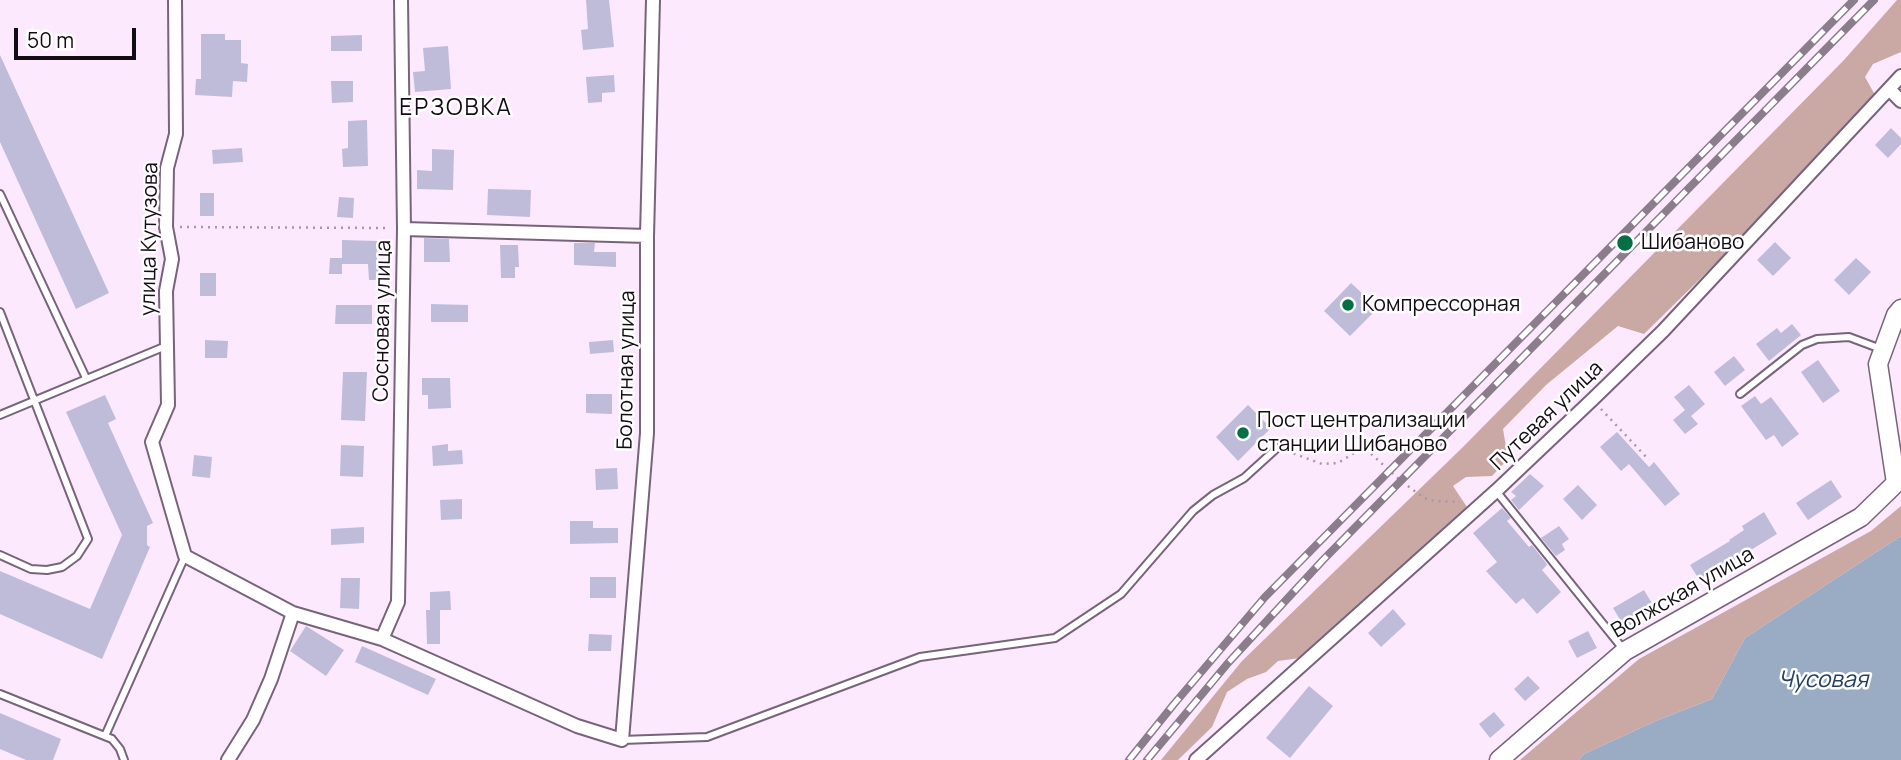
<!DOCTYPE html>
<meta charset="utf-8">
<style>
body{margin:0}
#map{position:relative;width:1901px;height:760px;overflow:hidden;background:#fce9fe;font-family:Manrope,sans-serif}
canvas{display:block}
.scale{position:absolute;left:14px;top:28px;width:122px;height:32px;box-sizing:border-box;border:4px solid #140c15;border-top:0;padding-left:9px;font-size:21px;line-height:24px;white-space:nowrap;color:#140c15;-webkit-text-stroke:5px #fefefe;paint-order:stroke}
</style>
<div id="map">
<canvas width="1901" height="760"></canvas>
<div class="scale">50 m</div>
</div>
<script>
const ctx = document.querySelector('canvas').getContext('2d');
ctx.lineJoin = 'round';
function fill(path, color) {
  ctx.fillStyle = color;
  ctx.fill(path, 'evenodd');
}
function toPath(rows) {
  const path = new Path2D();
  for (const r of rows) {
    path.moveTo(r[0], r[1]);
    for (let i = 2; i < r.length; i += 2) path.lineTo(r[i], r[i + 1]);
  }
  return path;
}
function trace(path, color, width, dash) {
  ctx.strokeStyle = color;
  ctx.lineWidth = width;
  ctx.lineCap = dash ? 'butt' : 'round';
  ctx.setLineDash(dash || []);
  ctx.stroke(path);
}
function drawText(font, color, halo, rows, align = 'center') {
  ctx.font = font + ' Manrope,sans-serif';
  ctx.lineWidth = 5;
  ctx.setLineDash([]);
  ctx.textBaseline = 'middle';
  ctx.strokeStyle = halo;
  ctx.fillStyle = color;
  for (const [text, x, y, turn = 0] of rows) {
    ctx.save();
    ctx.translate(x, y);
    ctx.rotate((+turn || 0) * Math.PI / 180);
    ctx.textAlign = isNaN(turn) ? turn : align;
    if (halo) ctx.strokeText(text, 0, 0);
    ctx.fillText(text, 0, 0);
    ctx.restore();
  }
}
fill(toPath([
 [1897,0,1901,0,1901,52,1873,64,1865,77,1875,95,1751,229,1644,334,1618,326,1546,385,1503,429,1508,459,1492,476,1466,477,1453,486,1467,507,1385,584,1300,658,1278,661,1266,672,1247,679,1227,692,1212,727,1178,760,1161,760,1242,661,1463,447,1844,60],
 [1901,506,1901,536,1745,638,1712,699,1658,720,1584,754,1579,760,1520,760,1639,659,1871,531]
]), '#caa8a3');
fill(toPath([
 [1901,536,1901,760,1579,760,1584,754,1658,720,1712,699,1745,638]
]), '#9aacc4');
fill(toPath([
 [586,0,609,0,614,47,583,50,581,30,588,29],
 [201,34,225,34,225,40,241,40,241,63,248,64,247,82,233,81,232,97,195,95,196,79,201,79],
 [362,35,362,51,331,51,331,36],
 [448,46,451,89,415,92,413,72,425,71,423,48],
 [0,55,109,293,76,309,0,142],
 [614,75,615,92,602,93,602,102,588,103,586,77],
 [331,81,353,81,353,102,332,103],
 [367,120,368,166,343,167,342,149,348,148,348,121],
 [1891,128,1901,138,1901,144,1888,158,1875,145],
 [242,148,243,162,213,164,212,150],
 [432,149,454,150,453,190,417,189,417,170,432,171],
 [488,189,531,190,530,217,487,215],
 [200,193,214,193,214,216,200,216],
 [339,197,354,198,353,218,337,217],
 [424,238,449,239,450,262,424,262],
 [342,240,377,241,377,261,386,261,387,280,369,280,368,264,342,264,342,260,342,274,329,274,330,258,342,258],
 [1775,242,1791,258,1773,276,1757,260],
 [574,243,595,243,594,252,616,252,616,267,574,265],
 [500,245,518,245,519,267,515,267,515,278,501,278],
 [1856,258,1871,272,1849,295,1834,280],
 [200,273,216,273,216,296,200,296],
 [1351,283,1364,295,1360,299,1374,312,1350,336,1324,311],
 [431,304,468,305,468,322,431,322],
 [336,305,372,305,372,324,335,324],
 [1792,324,1801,335,1769,361,1756,344,1777,328,1781,333],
 [205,340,228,341,227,358,205,358],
 [613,340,614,352,590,354,589,342],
 [1734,356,1745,370,1725,386,1714,372],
 [1818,360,1840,391,1823,403,1801,372],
 [343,372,367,372,365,421,341,420],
 [422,378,450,378,451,408,428,409,428,395,422,395],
 [1689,385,1705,404,1691,416,1698,424,1685,434,1673,420,1685,410,1674,397],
 [586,394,612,394,612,414,586,413],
 [105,395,116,419,108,423,153,523,147,526,147,545,150,547,102,659,0,614,0,571,90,609,122,535,66,412],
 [1755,396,1761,404,1771,397,1799,434,1782,447,1774,435,1766,440,1741,406],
 [1248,405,1271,428,1238,461,1216,437],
 [1617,432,1649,467,1654,462,1680,494,1665,506,1629,464,1621,471,1600,447],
 [448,444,448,451,462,450,463,464,433,466,432,446],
 [341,445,364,446,363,477,340,476],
 [194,455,212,457,210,478,192,476],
 [617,468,618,489,596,490,595,469],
 [1530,474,1544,486,1519,510,1511,500,1516,496,1511,492],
 [1831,480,1842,497,1808,520,1796,503],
 [1578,485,1597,505,1582,520,1563,499],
 [462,499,462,519,441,520,440,500],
 [1502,508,1511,518,1507,521,1529,547,1532,545,1546,563,1547,565,1542,570,1561,592,1537,614,1523,598,1516,604,1486,571,1497,562,1473,533],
 [1764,512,1777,534,1700,581,1690,565,1730,541,1729,540,1744,530,1742,526],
 [570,521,593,521,593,528,618,528,618,543,570,544],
 [1559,526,1569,539,1562,544,1565,550,1556,556,1541,538],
 [364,527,364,543,331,545,331,529],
 [590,577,616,577,616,598,590,598],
 [341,578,360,578,359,609,340,608],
 [1644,590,1656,610,1625,628,1613,608],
 [450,591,451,610,440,610,440,644,427,644,426,610,430,610,430,592],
 [1393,609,1406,624,1381,647,1368,633],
 [306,626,344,650,326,676,290,651],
 [1588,631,1597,648,1577,658,1568,641],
 [589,634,612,635,611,651,588,651],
 [362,646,436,679,428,695,355,662],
 [1528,676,1540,688,1525,701,1514,689],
 [1309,686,1333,706,1290,758,1266,738],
 [1494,712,1505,725,1490,738,1479,724],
 [0,713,61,739,53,760,26,760,0,749]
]), '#bfbcda');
const lane = toPath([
 [0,194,86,378],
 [0,312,88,539,77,556,62,567,47,570,31,569,0,555],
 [1740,394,1802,345,1817,339,1849,337,1881,349],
 [0,415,166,346],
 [1496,491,1624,650],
 [0,694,112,739,120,749,124,760],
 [105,736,185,556],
 [622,740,707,737,920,657,1055,638,1121,594,1193,511,1213,495,1244,478,1277,448]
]);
const street = toPath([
 [175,0,176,134,167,168,166,227,172,259,166,291,168,405,152,442,185,556,293,613,382,639,577,726,622,740,647,433,647,236,653,0],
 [1889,89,1901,101],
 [404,229,647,236],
 [382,639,398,602,404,229,401,0],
 [228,760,253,720,271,679,293,613],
 [1196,760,1496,491,1593,399,1663,331,1901,76]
]);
const secondary = toPath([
 [1499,760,1625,651,1861,517,1896,483,1878,364,1896,315,1901,309]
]);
trace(lane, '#78647a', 10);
trace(street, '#78647a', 16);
trace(secondary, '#78647a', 21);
trace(toPath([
 [180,227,390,228],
 [1601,409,1649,460],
 [1287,451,1322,464,1338,463,1359,450,1369,452,1401,481,1424,498,1435,501,1460,502]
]), '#a798a8', 2.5, [2, 5]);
trace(lane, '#fff', 6);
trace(street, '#fff', 12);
trace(secondary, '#fff', 18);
const rail = toPath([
 [1129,760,1174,704,1265,597,1854,0],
 [1147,760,1228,663,1323,560,1874,0]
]);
trace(rail, '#8b7d8c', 8);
trace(rail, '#fefefe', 5, [16]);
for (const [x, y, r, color] of [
 [1625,243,9,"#046e45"],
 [1348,305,7,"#046e45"],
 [1243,433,7,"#046e45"]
]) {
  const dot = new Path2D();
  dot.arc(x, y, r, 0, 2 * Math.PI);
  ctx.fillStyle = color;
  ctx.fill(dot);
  trace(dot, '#fefefe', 2.5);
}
drawText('21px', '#140c15', '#fefefe', [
 ["улица Кутузова",150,239,-89],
 ["Сосновая улица",383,321,-89],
 ["Болотная улица",627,370,-89],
 ["Путевая улица",1547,416,-44],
 ["Волжская улица",1683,593,-30]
]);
drawText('21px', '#140c15', '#fefefe', [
 ["Шибаново",1641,243],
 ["Компрессорная",1362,305],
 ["Пост централизации",1257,421],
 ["станции Шибаново",1257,445]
], 'left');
ctx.letterSpacing = '2px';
drawText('23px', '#140c15', '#fefefe', [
 ["ЕРЗОВКА",456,109]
]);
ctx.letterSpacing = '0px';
drawText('italic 23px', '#254064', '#fefefe', [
 ["Чусовая",1823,681]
]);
</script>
